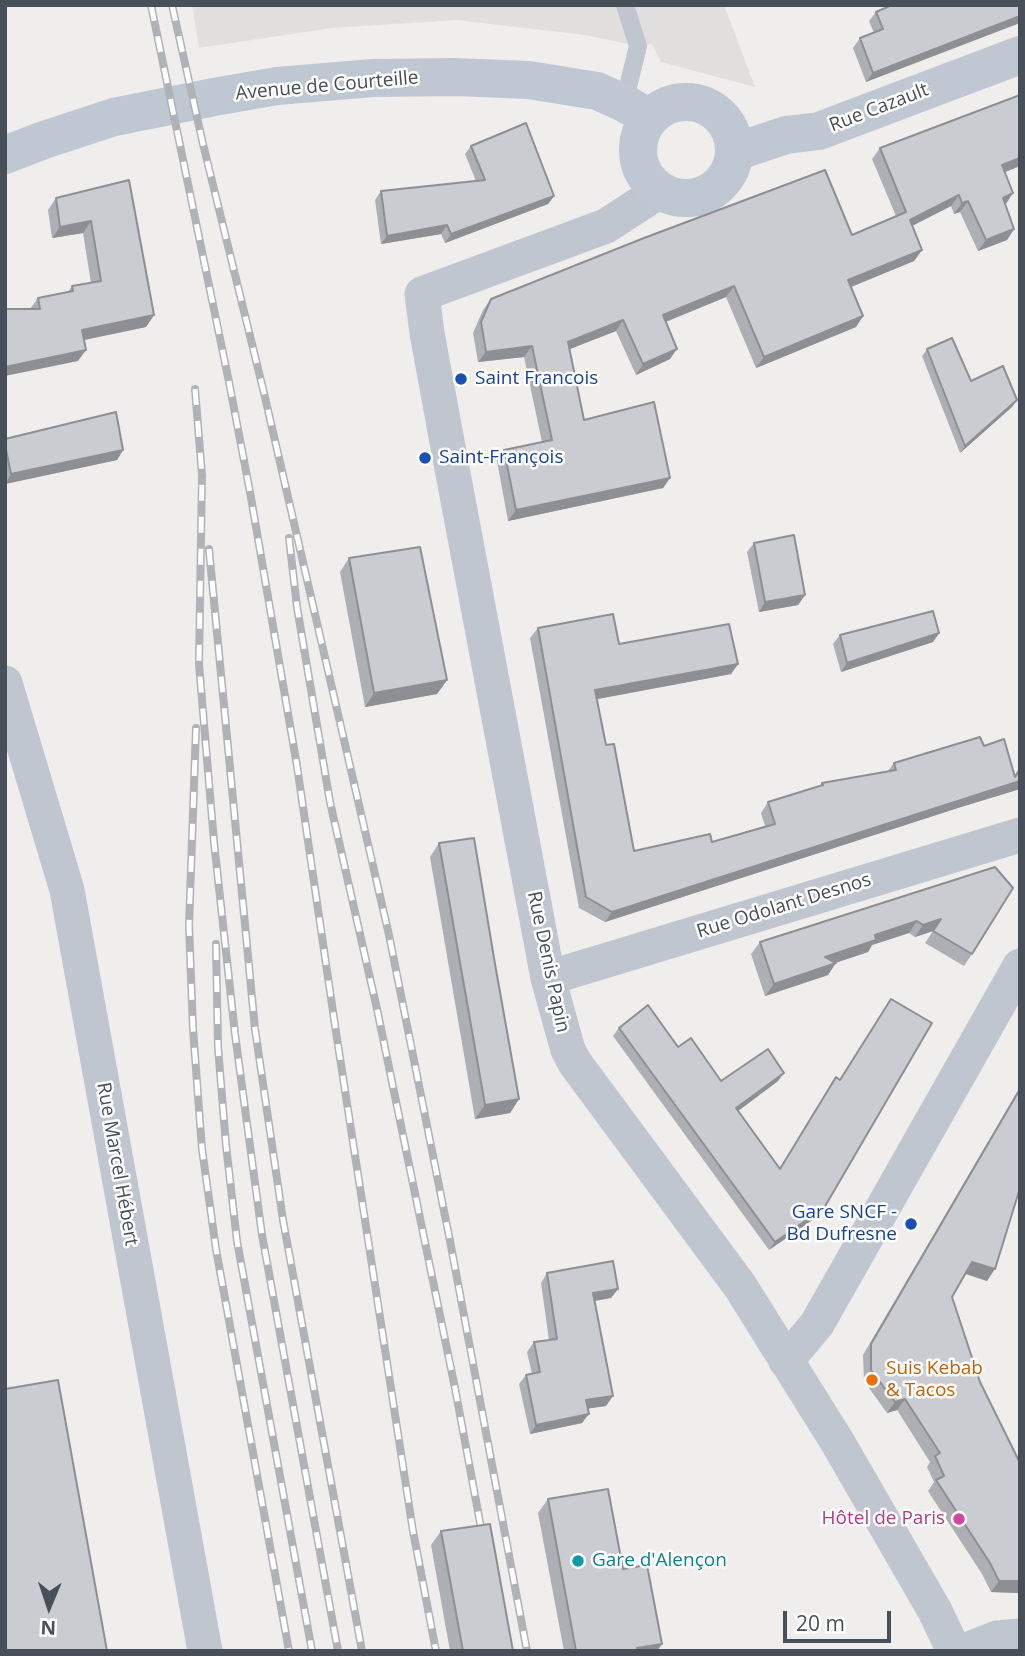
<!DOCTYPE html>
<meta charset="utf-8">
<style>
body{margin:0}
#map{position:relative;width:1025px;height:1656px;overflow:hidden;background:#f0eded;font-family:"Open Sans",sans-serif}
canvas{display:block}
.frame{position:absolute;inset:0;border:7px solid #474f59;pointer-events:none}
.north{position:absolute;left:14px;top:1572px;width:70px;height:70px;-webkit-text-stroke:5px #fff;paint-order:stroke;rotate:182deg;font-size:19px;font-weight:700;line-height:28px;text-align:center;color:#474f59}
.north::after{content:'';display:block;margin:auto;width:24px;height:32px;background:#474f59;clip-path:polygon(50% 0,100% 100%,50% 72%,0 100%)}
.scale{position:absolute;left:783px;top:1611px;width:108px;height:32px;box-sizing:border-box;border:4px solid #474f59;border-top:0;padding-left:9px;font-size:21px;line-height:24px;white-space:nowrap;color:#474f59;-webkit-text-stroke:5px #fff;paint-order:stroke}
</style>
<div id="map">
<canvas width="1025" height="1656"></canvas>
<div class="frame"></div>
<div class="north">N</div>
<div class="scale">20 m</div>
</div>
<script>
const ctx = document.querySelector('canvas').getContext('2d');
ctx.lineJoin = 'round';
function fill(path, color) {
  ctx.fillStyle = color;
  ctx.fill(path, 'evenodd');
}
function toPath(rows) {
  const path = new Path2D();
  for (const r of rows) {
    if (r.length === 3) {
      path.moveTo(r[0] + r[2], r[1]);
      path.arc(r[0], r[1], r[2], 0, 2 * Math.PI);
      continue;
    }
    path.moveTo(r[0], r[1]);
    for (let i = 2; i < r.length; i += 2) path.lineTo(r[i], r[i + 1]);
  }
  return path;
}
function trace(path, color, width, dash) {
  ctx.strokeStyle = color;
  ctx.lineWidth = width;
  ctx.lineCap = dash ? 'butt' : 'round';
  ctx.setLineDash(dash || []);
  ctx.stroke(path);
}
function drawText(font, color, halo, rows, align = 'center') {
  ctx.font = font + ' "Open Sans",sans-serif';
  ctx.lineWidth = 5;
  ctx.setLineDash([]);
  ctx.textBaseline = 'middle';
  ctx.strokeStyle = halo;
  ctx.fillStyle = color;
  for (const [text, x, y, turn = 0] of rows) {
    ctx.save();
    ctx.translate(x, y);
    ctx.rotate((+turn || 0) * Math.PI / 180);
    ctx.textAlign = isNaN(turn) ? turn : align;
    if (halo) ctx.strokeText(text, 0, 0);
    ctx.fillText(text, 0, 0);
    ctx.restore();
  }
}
fill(toPath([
 [192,5,724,5,755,87,661,62,652,44,638,46,585,35,457,20,331,28,199,48]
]), '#e1dfde');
trace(toPath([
 [624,103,638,46,625,5]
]), '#bfc6cf', 18);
trace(toPath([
 [660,191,606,226,422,294,427,333,448,447,548,978,568,1050,575,1063,740,1286,838,1443,935,1611,954,1651],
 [5,683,67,890,205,1651],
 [548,978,1020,835],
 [786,1361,817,1324,1020,966],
 [964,1651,997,1638,1020,1636]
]), '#bfc6cf', 35);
trace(toPath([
 [686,150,48],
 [735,152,786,135,819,131,1020,55],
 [5,155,44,140,114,117,214,97,277,86,373,78,455,77,529,80,597,91,624,103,650,118]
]), '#bfc7d3', 38);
const rail = toPath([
 [151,5,229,382,250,492,297,766,336,1032,413,1531,436,1651],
 [172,5,203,144,264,393,389,935,450,1241,527,1651],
 [195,389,202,475,199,664,214,842,235,1034,262,1235,338,1651],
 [289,538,297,607,330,802,377,1009,455,1388,484,1544],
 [209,549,255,1029,283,1220,362,1651],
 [196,728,189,925,193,1029,202,1149,216,1249,289,1651],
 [216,944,218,1047,226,1145,237,1241,312,1651]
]);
trace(rail, '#b0b2b7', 8);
trace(rail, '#fff', 5, [16]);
fill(toPath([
 [1020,5,866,82,853,48,860,38,874,33,869,21,876,12],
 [1020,95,1020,166,1005,172,1005,204,1014,229,1007,240,978,251,960,212,954,214,951,206,912,226,922,250,914,261,851,287,863,316,856,327,756,368,726,297,666,322,670,359,636,375,616,331,569,349,584,420,670,478,663,488,508,521,497,461,504,450,542,442,524,357,478,362,473,333,483,310,491,299,852,235,896,216,872,159,880,148],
 [471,146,554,196,548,204,445,243,441,234,381,244,375,200,381,191,476,181,465,154],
 [129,180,154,315,146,327,84,340,78,361,30,309,38,298,68,292,72,286,91,283,83,233,52,238,48,210,56,198],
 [927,349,971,381,1012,407,960,453,922,356],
 [5,439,123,450,117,460,5,484],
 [754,543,805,595,798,605,759,612,747,552],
 [349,558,447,680,437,694,365,707,340,572],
 [538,628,619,644,738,664,731,674,597,699,606,745,634,851,712,842,765,826,761,813,768,802,820,786,822,783,888,771,894,763,984,746,1015,775,1020,767,1020,789,961,807,605,922,579,908,530,638],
 [939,633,933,642,841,672,833,644,840,635],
 [439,843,495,964,519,1099,510,1113,475,1119,430,857],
 [995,867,972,954,964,966,925,943,933,931,915,937,909,933,872,945,868,952,835,963,828,975,765,996,751,954,760,942],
 [619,1028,678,1047,721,1081,778,1081,738,1111,780,1168,836,1077,824,1208,818,1216,769,1250,613,1036],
 [1020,1087,1020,1188,987,1281,965,1274,952,1297,1020,1593,991,1592,982,1574,928,1491,934,1482,927,1467,930,1462,897,1410,887,1413,864,1381,863,1355],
 [547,1273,618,1289,611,1298,595,1301,606,1406,588,1408,582,1423,530,1434,519,1384,526,1375,532,1374,527,1352,534,1342,549,1340,541,1283],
 [548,1499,623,1569,662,1644,657,1651,564,1651,538,1513],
 [441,1531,513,1651,450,1651,431,1545]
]), '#aeafb5');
fill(toPath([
 [1020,16,1020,23,866,82,873,73],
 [1020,158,1020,166,995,176,1002,165],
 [1013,193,1006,204,1003,198],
 [959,195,951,206,902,231,910,220],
 [554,196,548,204,445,243,451,234],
 [968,201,960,212,954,214,962,203],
 [91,221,83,233,52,238,60,227],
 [447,225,441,234,381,244,387,236],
 [1014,229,1007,240,978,251,986,240],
 [922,250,914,261,841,291,848,280],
 [734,286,726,297,655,326,663,315],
 [154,315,146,327,74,342,82,330],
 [863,316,856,327,756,368,764,357],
 [623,320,616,331,560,353,568,342],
 [532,346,524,357,478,362,486,352],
 [677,349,670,359,636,375,643,364],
 [86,350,78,361,5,376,5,367],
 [1017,400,1012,407,960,453,965,446],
 [123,450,117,460,5,484,11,474],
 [670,478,663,488,508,521,516,510],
 [805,595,798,605,759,612,765,602],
 [939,633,933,642,841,672,847,663],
 [738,664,731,674,587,701,595,690],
 [447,680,437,694,365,707,374,693],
 [1020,781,1020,789,961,807,605,922,612,912],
 [941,919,933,931,915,937,923,925],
 [917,921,909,933,872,945,868,952,817,969,825,957,875,935],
 [836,963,828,975,765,996,774,984],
 [784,1073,778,1081,730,1117,736,1108],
 [519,1099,510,1113,475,1119,485,1105],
 [824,1208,818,1216,769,1250,775,1242],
 [972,1262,995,1269,987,1281,964,1273],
 [618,1289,611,1298,586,1302,593,1293],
 [613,1396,606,1406,579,1410,586,1400],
 [905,1399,897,1410,887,1413,895,1402],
 [589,1414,582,1423,530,1434,536,1425],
 [999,1581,1020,1581,1020,1593,991,1592],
 [662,1644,657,1651,635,1651,637,1648]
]), '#8d8f93');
const building = toPath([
 [892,5,1020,5,1020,16,873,73,860,38,883,29,876,12,892,5],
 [1020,95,1020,158,1002,165,1013,193,1003,198,1014,229,986,240,968,201,962,203,959,195,910,220,922,250,848,280,863,316,764,357,734,286,663,315,677,349,643,364,623,320,568,342,584,420,654,402,670,478,516,510,504,450,552,440,532,346,486,352,481,322,491,299,644,238,825,170,852,235,906,212,880,148,1020,95],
 [526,123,554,196,451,234,447,225,387,236,381,191,485,180,471,146,526,123],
 [129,180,154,315,82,330,86,350,5,367,5,309,40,309,38,298,73,291,72,286,101,281,91,221,60,227,56,198,129,180],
 [952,338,971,381,1003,366,1017,400,965,446,927,349,952,338],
 [116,412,123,450,11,474,5,445,5,439,116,412],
 [794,535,805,595,765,602,754,543,794,535],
 [420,547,447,680,374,693,349,558,420,547],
 [933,611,939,633,847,663,840,635,933,611],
 [613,614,619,644,729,624,738,664,595,690,606,745,614,744,634,851,710,834,712,842,775,824,768,802,823,785,822,783,896,770,894,763,980,737,984,746,1004,739,1015,777,1020,769,1020,781,612,912,586,897,538,628,613,614],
 [474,838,495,964,519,1099,485,1105,439,843,474,838],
 [995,867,1013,888,972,954,933,931,941,919,923,925,917,921,875,935,876,940,825,957,836,963,774,984,760,942,995,867],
 [891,999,932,1023,824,1208,775,1242,619,1028,648,1005,678,1047,691,1038,721,1081,768,1049,784,1073,736,1108,780,1169,836,1077,840,1080,891,999],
 [1020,1089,1020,1188,995,1269,972,1262,952,1297,980,1382,1020,1463,1020,1581,999,1581,990,1563,936,1480,944,1476,935,1456,940,1453,905,1399,895,1402,871,1370,871,1344,1020,1089],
 [613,1261,618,1289,593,1293,613,1396,586,1400,589,1414,536,1425,526,1375,540,1372,534,1342,557,1339,547,1273,613,1261],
 [58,1380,107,1651,5,1651,5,1389,58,1380],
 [608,1489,623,1569,647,1565,662,1644,637,1648,637,1651,576,1651,548,1499,608,1489],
 [490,1524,513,1651,463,1651,441,1531,490,1524]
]);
fill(building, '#caccd2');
trace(building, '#8d8f93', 2);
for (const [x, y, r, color] of [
 [461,379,7,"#1a4fb4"],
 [425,458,7,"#1a4fb4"],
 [911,1224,7,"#1a4fb4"],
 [872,1380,7,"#e8710a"],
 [959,1519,7,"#d1479c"],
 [578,1561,7,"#0f9aa8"]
]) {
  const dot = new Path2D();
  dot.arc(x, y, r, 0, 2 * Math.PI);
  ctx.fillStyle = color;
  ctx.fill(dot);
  trace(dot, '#fff', 2.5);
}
drawText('19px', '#474f59', '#fff', [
 ["Avenue de Courteille",327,86,-5],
 ["Rue Cazault",879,108,-21],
 ["Rue Odolant Desnos",784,906,-17],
 ["Rue Denis Papin",548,962,78],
 ["Rue Marcel Hébert",117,1164,80]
]);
drawText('19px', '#164399', '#fff', [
 ["Saint Francois",475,379],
 ["Saint-François",439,458],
 ["Gare SNCF -",897,1213,"right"],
 ["Bd Dufresne",897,1235,"right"]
], 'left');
drawText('19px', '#c56008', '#fff', [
 ["Suis Kebab",886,1369],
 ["& Tacos",886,1391]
], 'left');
drawText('19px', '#b23c85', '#fff', [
 ["Hôtel de Paris",945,1519]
], 'right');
drawText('19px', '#0d838f', '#fff', [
 ["Gare d'Alençon",592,1561]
], 'left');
</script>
